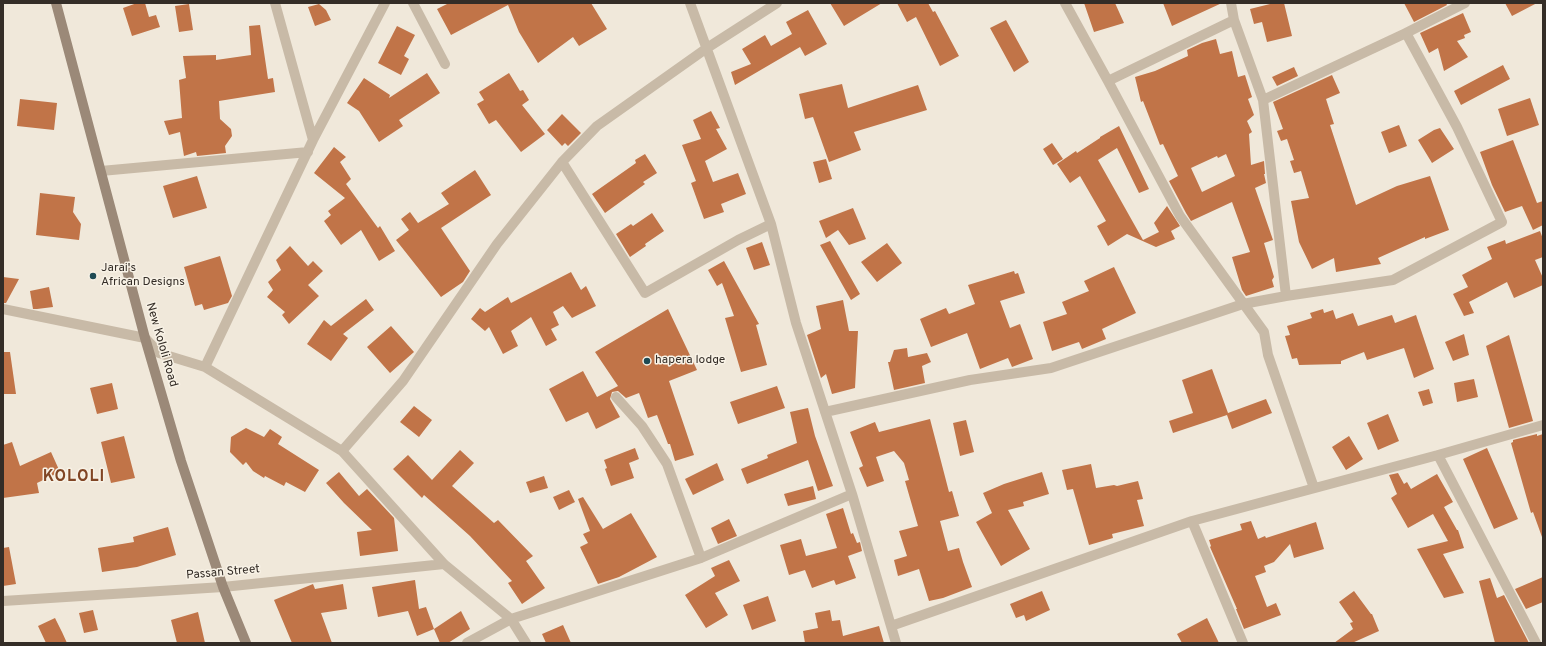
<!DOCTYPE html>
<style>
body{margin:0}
#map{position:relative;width:1546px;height:646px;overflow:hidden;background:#f0e8da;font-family:Overpass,sans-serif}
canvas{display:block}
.frame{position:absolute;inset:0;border:4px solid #342d27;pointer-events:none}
</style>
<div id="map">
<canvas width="1546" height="646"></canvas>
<div class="frame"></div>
</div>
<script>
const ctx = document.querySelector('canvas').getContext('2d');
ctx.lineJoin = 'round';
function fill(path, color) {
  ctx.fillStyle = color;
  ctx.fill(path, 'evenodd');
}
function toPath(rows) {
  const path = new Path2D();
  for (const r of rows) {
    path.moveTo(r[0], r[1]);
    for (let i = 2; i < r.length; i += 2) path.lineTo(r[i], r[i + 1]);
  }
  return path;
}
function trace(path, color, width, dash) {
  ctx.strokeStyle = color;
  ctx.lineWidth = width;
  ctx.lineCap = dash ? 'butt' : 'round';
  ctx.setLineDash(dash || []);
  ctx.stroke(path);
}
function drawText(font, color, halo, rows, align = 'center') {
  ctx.font = font + ' Overpass,sans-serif';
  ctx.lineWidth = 3;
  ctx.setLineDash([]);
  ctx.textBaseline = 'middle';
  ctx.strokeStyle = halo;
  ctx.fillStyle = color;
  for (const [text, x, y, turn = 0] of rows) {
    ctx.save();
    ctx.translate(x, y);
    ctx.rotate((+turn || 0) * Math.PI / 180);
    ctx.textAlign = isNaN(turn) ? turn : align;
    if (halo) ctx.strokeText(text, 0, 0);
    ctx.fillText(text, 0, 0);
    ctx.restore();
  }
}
fill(toPath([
 [137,3,145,3,149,17,156,15,160,27,132,36,123,8],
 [449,3,591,3,607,29,579,46,573,37,538,63,519,32,508,5,451,35,437,9],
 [830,3,882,3,844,26],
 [897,3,928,3,933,12,935,11,959,56,940,66,916,17,907,22],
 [1084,3,1115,3,1124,23,1094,32],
 [1163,3,1222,3,1172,26],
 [1274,3,1284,3,1292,36,1267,42,1262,22,1254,24,1250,9],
 [1404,3,1446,3,1447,5,1414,22],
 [1505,3,1537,3,1512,16],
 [189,4,193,30,179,32,175,6],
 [319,4,326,10,331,20,315,26,308,7],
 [808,10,827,44,805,56,800,47,735,85,731,72,751,64,742,49,765,35,771,46,792,34,786,22],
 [1463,13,1471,32,1464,35,1465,38,1457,41,1468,57,1444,71,1438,48,1429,53,1420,33],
 [1006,20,1029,62,1014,72,990,28],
 [260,25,268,79,273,78,275,92,219,101,220,119,231,129,232,136,225,146,226,153,197,156,196,152,184,156,180,132,169,135,164,121,182,118,179,80,186,78,183,56,216,55,216,60,251,55,249,26],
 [397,26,415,35,404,56,409,59,401,75,378,63],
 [1216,39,1220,54,1232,51,1238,77,1245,75,1252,97,1248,99,1254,115,1247,121,1252,132,1249,134,1251,165,1264,161,1265,174,1264,174,1266,183,1255,188,1273,240,1264,243,1274,277,1272,280,1274,287,1246,296,1242,290,1232,257,1250,252,1232,202,1191,221,1186,213,1169,181,1178,176,1163,144,1160,145,1143,101,1141,102,1135,77,1155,71,1188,56,1187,50,1202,43],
 [1226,154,1235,176,1202,192,1191,168,1217,156,1218,158],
 [1503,65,1510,79,1461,105,1454,91],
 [1294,67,1298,76,1277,86,1272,77],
 [427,73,440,93,399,120,403,126,379,142,359,111,347,103,364,78,390,95,389,98],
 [509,73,520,91,523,90,529,100,522,105,545,134,521,152,496,120,489,124,477,104,484,100,479,92],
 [1332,75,1340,93,1326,99,1334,124,1330,125,1356,205,1397,186,1430,176,1449,230,1425,239,1425,237,1378,258,1381,264,1336,272,1334,258,1312,269,1299,242,1291,201,1309,198,1301,171,1294,173,1290,161,1294,160,1287,139,1281,141,1277,131,1283,129,1273,102],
 [842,84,848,108,918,85,927,110,854,132,861,150,829,162,813,117,805,119,799,94],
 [1530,98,1539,125,1507,136,1498,109],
 [20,99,57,103,54,130,17,126],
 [711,111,720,128,716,129,727,149,705,161,713,182,738,173,746,194,721,204,724,212,704,219,691,183,696,181,682,145,701,139,693,120],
 [562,114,581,133,568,146,565,143,562,146,547,130],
 [1399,125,1407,146,1389,153,1381,132],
 [1119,126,1149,189,1139,193,1117,148,1098,160,1143,240,1159,232,1154,223,1167,206,1180,226,1171,231,1175,239,1156,247,1127,234,1108,246,1097,226,1106,221,1080,176,1070,183,1057,164,1076,151,1077,153,1100,138,1100,137],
 [1440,128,1454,149,1432,163,1418,140,1434,130],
 [1513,140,1537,203,1543,201,1543,225,1533,230,1522,206,1505,212,1492,185,1480,152],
 [1052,143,1063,159,1053,165,1043,149],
 [334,147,346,157,340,162,351,179,346,184,378,228,380,226,395,251,379,261,361,230,341,245,324,221,331,215,328,211,345,198,314,173],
 [645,154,657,173,643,182,645,184,605,213,592,194,636,163,635,160],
 [826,159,832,179,819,183,813,162],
 [475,170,491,195,441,228,470,271,463,282,441,297,396,240,409,230,401,219,410,212,418,223,449,204,441,193],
 [197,176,207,208,173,218,163,186],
 [40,193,75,197,73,212,81,224,79,240,36,235],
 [853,208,866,239,849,245,838,230,826,238,819,221],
 [652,213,664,231,645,244,646,246,630,257,616,234,631,224,633,226],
 [1540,231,1543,239,1543,257,1535,260,1543,278,1543,285,1514,298,1507,282,1469,302,1474,313,1464,316,1453,294,1468,287,1462,275,1492,259,1487,247,1505,240,1506,244],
 [830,241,860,294,851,300,820,245],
 [762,242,770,265,754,270,746,248],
 [887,243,902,263,877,282,861,262],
 [290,246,308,266,313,261,323,271,308,285,319,296,289,324,282,315,285,312,267,297,273,290,268,282,281,270,276,260],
 [220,256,232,296,228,303,204,310,202,304,195,306,184,267],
 [724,261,759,324,756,325,767,365,741,372,725,318,734,316,722,283,717,286,708,270],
 [1114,267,1136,313,1102,329,1106,339,1082,349,1079,342,1052,351,1043,322,1067,314,1062,302,1089,291,1084,281],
 [1014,271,1015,274,1018,273,1025,293,1000,301,1010,328,1020,324,1033,359,1012,367,1008,358,980,369,967,333,931,347,920,319,946,308,949,314,975,304,968,285],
 [571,272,581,290,586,286,596,306,572,318,563,306,553,312,559,325,551,329,557,340,546,346,531,317,511,331,518,346,503,354,489,327,485,331,471,319,480,308,485,312,508,297,511,303],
 [3,277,19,279,6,303,3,303],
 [49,287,53,307,37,309,33,309,30,291],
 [366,299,374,310,343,334,348,338,331,361,307,344,324,320,331,326],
 [843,300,849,331,858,331,855,388,832,394,826,374,821,378,807,335,821,329,816,306],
 [668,309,697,370,669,381,694,455,675,461,670,444,668,444,657,415,648,418,639,393,626,398,618,391,612,392,610,399,620,417,596,429,588,412,566,422,549,389,583,371,597,397,618,386,595,352],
 [1323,309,1324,313,1333,310,1336,319,1353,313,1358,326,1392,315,1395,323,1416,315,1434,369,1414,378,1404,348,1367,360,1364,352,1341,361,1341,364,1299,365,1297,358,1292,359,1285,336,1290,335,1287,326,1312,318,1310,313],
 [391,326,414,352,390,373,367,347],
 [1464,334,1469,355,1453,361,1445,342],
 [1509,335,1533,421,1509,428,1486,346],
 [907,348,908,357,927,353,931,362,922,366,925,383,894,390,888,362,890,362,894,350],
 [3,352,10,352,16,394,3,394],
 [1212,369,1228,413,1266,399,1272,413,1232,429,1227,415,1173,433,1169,421,1193,413,1182,380],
 [1474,379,1478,397,1457,402,1454,383],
 [112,383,118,409,97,414,90,388],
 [777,386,785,408,738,424,730,402],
 [1429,389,1433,403,1423,406,1418,392],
 [414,406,432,420,419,437,400,422],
 [808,408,815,436,833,486,818,491,808,460,747,484,741,469,768,458,767,455,797,443,790,412],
 [1388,414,1399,441,1378,450,1367,423],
 [930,419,949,492,952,491,959,516,940,521,948,551,959,548,963,562,972,587,943,598,929,601,919,569,898,576,894,560,907,556,899,531,918,526,905,481,909,480,904,463,894,451,876,457,884,481,867,487,859,468,863,466,850,432,875,422,879,432],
 [966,420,974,452,960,456,953,423],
 [246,428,264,437,270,429,282,437,278,444,319,470,305,492,286,482,284,486,265,476,264,478,253,471,246,462,243,465,230,452,231,437],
 [1537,434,1537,436,1543,434,1543,537,1542,537,1533,512,1531,513,1511,443,1513,442,1513,440],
 [124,436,135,478,111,483,101,442],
 [1349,436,1363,459,1346,470,1332,447],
 [12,442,20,466,51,452,60,472,37,483,39,493,3,498,3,445],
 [635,448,639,459,629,463,634,478,611,486,605,469,607,468,604,460],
 [1487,448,1518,519,1494,529,1463,459],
 [460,450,474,463,452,486,494,523,498,520,533,556,526,561,545,588,522,604,508,583,512,581,470,536,424,495,422,498,393,469,408,455,432,480],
 [717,463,724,480,693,495,685,479],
 [1091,464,1096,488,1114,485,1117,486,1138,481,1143,499,1137,500,1144,526,1112,534,1113,538,1089,545,1073,489,1067,490,1062,470],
 [339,472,359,496,367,489,394,518,398,551,360,556,357,532,372,530,344,503,326,483],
 [1042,472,1049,494,1023,502,1024,506,1008,510,1030,549,1001,566,976,522,992,513,983,493,1004,484],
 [1398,473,1404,484,1407,482,1411,489,1437,474,1453,502,1444,507,1457,530,1458,530,1464,548,1443,554,1464,593,1444,598,1417,549,1448,541,1433,514,1408,528,1391,498,1397,494,1389,475],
 [544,476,548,488,530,493,526,482],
 [813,486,816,499,788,506,784,494],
 [569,490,575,502,559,510,553,497],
 [583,497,603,529,631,513,657,557,619,577,598,584,580,547,588,543,583,534,590,531,578,499],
 [843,508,851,534,853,533,857,543,860,542,862,551,848,556,856,578,836,585,834,580,812,588,805,570,789,575,780,545,801,539,806,556,837,548,826,514],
 [729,519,737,536,718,544,711,528],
 [1251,521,1258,539,1265,536,1266,538,1316,522,1324,549,1294,558,1290,544,1274,562,1264,566,1266,572,1255,576,1267,607,1276,603,1281,615,1244,629,1236,609,1237,609,1210,547,1211,546,1209,540,1242,530,1240,524],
 [168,527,176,555,137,567,102,572,98,548,134,542,133,537],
 [9,547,16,584,3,586,3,548],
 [729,560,740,581,715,593,728,615,706,628,685,595,715,576,711,568],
 [1543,577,1543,602,1526,609,1515,589],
 [1490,578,1497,598,1504,595,1529,643,1495,643,1479,581],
 [415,580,419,609,426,607,434,629,417,636,408,611,378,617,372,587],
 [313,584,315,589,343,584,347,609,321,613,332,643,292,643,274,600],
 [1042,591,1050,610,1026,621,1024,615,1016,618,1010,604],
 [1354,591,1371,614,1372,614,1379,631,1352,643,1334,643,1353,629,1350,623,1353,622,1339,602],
 [768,596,776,621,752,630,743,605],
 [93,610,98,630,84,633,79,613],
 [830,610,832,621,840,620,843,636,879,626,884,643,805,643,803,631,818,628,815,613],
 [461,611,470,629,448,643,440,643,434,629],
 [198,612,205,643,177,643,171,620],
 [55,618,62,632,67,643,46,643,38,626],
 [1207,618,1219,643,1182,643,1177,634],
 [563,625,571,643,546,643,542,634]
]), '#c17448');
trace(toPath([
 [275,3,313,140],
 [413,3,445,64],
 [690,3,771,224,796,323,852,494,896,643],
 [1065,3,1108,81,1180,216,1264,332,1268,355,1314,488],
 [1231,3,1234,20,1263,100,1286,296],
 [1108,81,1234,20],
 [1263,100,1406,33,1465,3],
 [562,162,645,293,738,240,771,224],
 [101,171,308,152],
 [3,309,145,338,159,353,205,367,342,451,444,564,511,619,526,643],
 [205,367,313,140,385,3],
 [616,397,642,426,667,464,701,558],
 [825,412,970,380,1051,368,1243,304,1286,296,1393,280,1502,222,1457,127,1406,33],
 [342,451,403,381,497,244,562,162,597,126,707,48,777,3],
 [1438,455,1536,643],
 [1192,521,1243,643],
 [3,601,223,587,444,564],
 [891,626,1192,521,1438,455,1543,425],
 [467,643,511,619,701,558,852,494]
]), '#c8baa7', 10);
trace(toPath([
 [56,3,145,338,181,461,223,587,246,643]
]), '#9b8978', 10);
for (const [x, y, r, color] of [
 [93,276,4,"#1e4a54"],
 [647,361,4,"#1e4a54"]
]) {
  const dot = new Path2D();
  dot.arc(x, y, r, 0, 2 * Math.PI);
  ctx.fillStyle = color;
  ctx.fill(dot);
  trace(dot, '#f8f2e6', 1.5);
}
drawText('12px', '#342d27', '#f8f2e6', [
 ["Jarai's",101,269],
 ["African Designs",101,283],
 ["hapera lodge",655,361]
], 'left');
drawText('12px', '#342d27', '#f8f2e6', [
 ["New Kololi Road",161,345,74],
 ["Passan Street",223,573,-5]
]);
ctx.letterSpacing = '1px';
drawText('bold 16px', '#804524', '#f8f2e6', [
 ["KOLOLI",74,478]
]);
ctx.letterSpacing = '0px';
</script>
